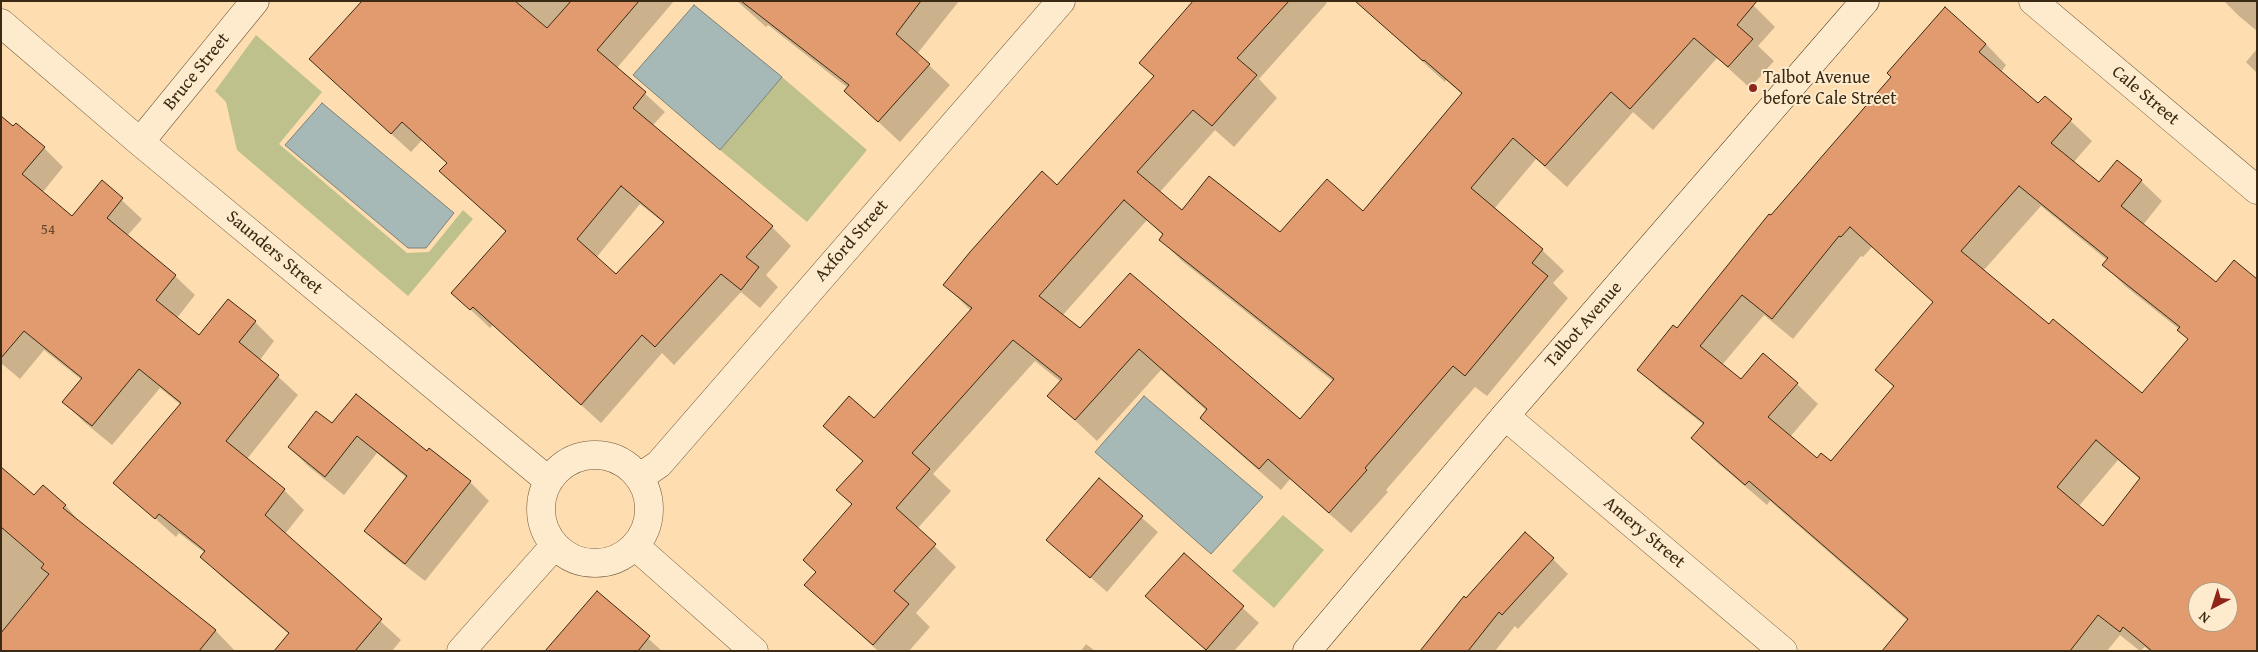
<!DOCTYPE html>
<style>
body{margin:0}
#map{position:relative;width:2258px;height:652px;overflow:hidden;background:#fedeb0;font-family:"Gentium Book Plus",serif}
canvas{display:block}
.frame{position:absolute;inset:0;border:2px solid #3a2913;pointer-events:none}
.north{position:absolute;left:2188px;top:582px;width:50px;height:50px;box-sizing:border-box;background:#feeacc;border:1px solid #b09d82;border-radius:50%;rotate:220deg;font-size:14px;font-weight:700;line-height:20px;text-align:center;color:#3a2913}
.north::after{content:'';display:block;margin:auto;width:18px;height:22px;background:#8f2418;clip-path:polygon(50% 0,100% 100%,50% 72%,0 100%)}
</style>
<div id="map">
<canvas width="2258" height="652"></canvas>
<div class="frame"></div>
<div class="north">N</div>
</div>
<script>
const ctx = document.querySelector('canvas').getContext('2d');
ctx.lineJoin = 'round';
function fill(path, color) {
  ctx.fillStyle = color;
  ctx.fill(path, 'evenodd');
}
function toPath(rows) {
  const path = new Path2D();
  for (const r of rows) {
    if (r.length === 3) {
      path.moveTo(r[0] + r[2], r[1]);
      path.arc(r[0], r[1], r[2], 0, 2 * Math.PI);
      continue;
    }
    path.moveTo(r[0], r[1]);
    for (let i = 2; i < r.length; i += 2) path.lineTo(r[i], r[i + 1]);
  }
  return path;
}
function trace(path, color, width, dash) {
  ctx.strokeStyle = color;
  ctx.lineWidth = width;
  ctx.lineCap = dash ? 'butt' : 'round';
  ctx.setLineDash(dash || []);
  ctx.stroke(path);
}
function drawText(font, color, halo, rows, align = 'center') {
  ctx.font = font + ' "Gentium Book Plus",serif';
  ctx.lineWidth = 4;
  ctx.setLineDash([]);
  ctx.textBaseline = 'middle';
  ctx.strokeStyle = halo;
  ctx.fillStyle = color;
  for (const [text, x, y, turn = 0] of rows) {
    ctx.save();
    ctx.translate(x, y);
    ctx.rotate((+turn || 0) * Math.PI / 180);
    ctx.textAlign = isNaN(turn) ? turn : align;
    if (halo) ctx.strokeText(text, 0, 0);
    ctx.fillText(text, 0, 0);
    ctx.restore();
  }
}
fill(toPath([
 [256,35,322,92,279,144,407,253,429,252,463,210,473,219,408,296,237,150,226,102,215,91],
 [782,77,867,150,807,222,720,150],
 [1283,515,1324,550,1274,608,1232,571]
]), '#bfc18c');
const water = toPath([
 [694,5,782,77,720,150,633,75,694,5],
 [322,103,454,213,426,248,408,248,285,145,322,103],
 [1144,396,1263,497,1211,554,1095,452,1144,396]
]);
fill(water, '#a6b9b7');
trace(water, '#7b7f75', 1);
fill(toPath([
 [363,1,674,1,617,68,665,112,652,126,772,227,791,246,766,275,778,287,760,308,741,292,674,365,662,353,601,423,493,325,490,328,453,293,506,232,441,171,448,164,422,140,411,152,330,78],
 [640,204,664,223,617,276,596,258],
 [737,1,959,1,917,54,950,85,900,142,845,91,848,88,768,25,766,27],
 [1204,1,1325,1,1327,3,1259,79,1277,98,1234,147,1215,130,1159,193,1182,212,1280,234,1363,213,1463,95,1446,80,1445,82,1356,1,1750,2,1775,27,1758,46,1774,61,1750,88,1717,58,1653,130,1633,112,1567,187,1536,159,1494,209,1542,250,1564,271,1553,283,1568,298,1487,396,1475,387,1386,490,1388,492,1351,533,1290,479,1281,490,1223,439,1201,417,1207,411,1161,370,1097,441,1049,396,1061,382,1035,361,933,474,951,491,917,529,956,567,916,613,930,627,909,651,878,651,806,585,817,573,853,505,838,490,863,462,824,426,874,420,971,311,945,285,1058,187,1155,77],
 [1147,220,1164,236,1161,240,1182,261,1334,382,1300,421,1130,274,1081,330,1062,316],
 [2224,1,2257,1,2257,31,2239,16],
 [1986,44,2006,65,2001,72,2038,104,2045,97,2092,141,2073,163,2099,184,2141,181,2162,201,2143,225,2217,284,2257,651,2149,651,2145,647,2140,651,2120,635,2107,651,1902,651,1908,621,1770,501,1767,505,1713,459,1693,438,1704,425,1660,390,1639,370,1677,330,1771,217],
 [2041,206,2108,261,2104,265,2125,286,2179,329,2189,340,2142,395,2049,326,1983,271],
 [1872,247,1934,303,1877,370,1895,388,1831,463,1817,459,1790,437,1818,404,1797,384,1742,381,1722,365,1764,315,1793,339,1861,256,1863,257],
 [2118,460,2141,480,2103,528,2078,507],
 [2198,592,2228,592,2228,622,2198,622],
 [2257,49,2257,73,2246,62],
 [1,118,44,148,63,167,42,193,72,218,102,182,142,219,127,236,175,276,195,295,177,318,199,337,255,322,274,341,260,360,298,395,247,459,284,490,304,510,285,534,401,640,392,651,276,651,289,634,222,577,202,557,205,553,179,533,176,537,115,483,181,405,160,388,112,445,84,422,64,402,82,380,44,350,20,379,1,363],
 [333,425,470,482,489,501,425,581,384,549,365,530,407,478,377,453,344,495,308,466,289,447],
 [1,468,34,497,43,487,66,506,84,527,216,631,235,651,1,651],
 [1099,480,1158,532,1107,592,1048,540],
 [1184,554,1259,623,1234,651,1207,651,1163,611],
 [1553,559,1568,574,1518,629,1515,626,1495,651,1423,651],
 [597,593,662,651,547,651],
 [1086,644,1095,651,1081,651]
]), '#0003');
const building = toPath([
 [362,1,515,1,547,28,571,1,639,1,597,50,646,92,633,108,773,226,746,257,759,267,741,290,721,274,655,347,642,335,581,405,473,307,470,310,451,293,506,231,439,171,447,163,402,122,391,134,309,59,362,1],
 [621,186,664,222,616,274,577,239,621,186],
 [741,1,921,1,896,34,930,64,878,122,844,91,849,85,741,1],
 [1193,1,1289,1,1237,58,1257,75,1212,126,1193,110,1137,172,1182,210,1209,176,1280,232,1327,179,1363,211,1462,93,1424,60,1423,61,1355,1,1757,1,1737,25,1753,39,1728,67,1694,38,1630,109,1611,92,1545,166,1513,138,1471,188,1543,249,1532,263,1548,276,1465,376,1453,366,1365,468,1367,470,1329,513,1268,459,1259,469,1200,418,1207,409,1139,349,1075,420,1047,396,1062,379,1013,340,912,453,930,469,896,508,936,544,894,591,909,604,873,645,804,585,816,572,803,560,852,504,836,490,863,461,823,426,849,396,874,418,972,308,943,285,970,252,1042,171,1057,185,1154,76,1139,63,1193,1],
 [1124,200,1163,234,1159,240,1334,379,1300,419,1130,273,1080,328,1039,296,1124,200],
 [1945,7,1986,44,1979,52,2038,103,2045,96,2072,119,2051,143,2099,182,2117,160,2142,180,2121,206,2216,282,2234,260,2257,279,2257,651,2152,651,2123,627,2120,632,2098,615,2070,651,1882,651,1908,619,1749,481,1745,485,1691,438,1704,423,1637,370,1673,325,1677,328,1769,214,1771,215,1891,77,1887,73,1945,7],
 [2019,186,2108,258,2102,265,2180,327,2177,330,2188,339,2142,393,2053,319,2049,324,1961,251,2019,186],
 [1850,227,1933,302,1875,370,1894,386,1831,461,1821,453,1817,458,1768,417,1798,383,1763,353,1741,379,1700,346,1742,295,1772,319,1839,236,1841,237,1850,227],
 [2096,440,2140,478,2103,526,2057,487,2096,440],
 [2198,592,2228,592,2228,622,2198,622,2198,592],
 [1,116,13,126,16,123,45,147,22,174,72,216,102,180,123,198,107,218,176,275,156,300,199,335,228,299,256,321,239,342,279,375,226,441,285,489,265,515,382,619,355,651,274,651,289,633,200,557,205,551,159,514,155,519,113,483,181,403,139,369,92,426,62,402,82,378,24,331,1,358,1,116],
 [356,394,427,451,429,448,471,481,405,564,364,531,407,476,357,436,325,477,288,447,316,411,332,423,356,394],
 [1,467,34,495,43,485,66,505,63,508,216,630,199,651,1,651,1,633,49,574,41,568,44,564,1,527,1,467],
 [1099,478,1143,516,1090,578,1046,540,1099,478],
 [1525,532,1554,558,1502,615,1499,612,1468,651,1420,651,1464,596,1466,598,1525,532],
 [1184,553,1244,606,1206,650,1145,596,1184,553],
 [597,591,650,636,638,651,545,651,597,591]
]);
fill(building, '#e29b6e');
trace(building, '#3a2913', 1);
const street = toPath([
 [2033,1,2257,190],
 [1,23,140,142,549,481],
 [140,142,255,1],
 [1505,416,1783,651],
 [595,509,54],
 [640,477,659,464,1061,1],
 [635,546,754,651],
 [461,651,555,545]
]);
const secondary = toPath([
 [1307,651,1505,416,1865,1]
]);
trace(street, '#6b563a', 29);
trace(secondary, '#3a2913', 29);
trace(street, '#feeacc', 28);
trace(secondary, '#feeacc', 28);
for (const [x, y, r, color] of [
 [1753,88,5,"#8f2418"]
]) {
  const dot = new Path2D();
  dot.arc(x, y, r, 0, 2 * Math.PI);
  ctx.fillStyle = color;
  ctx.fill(dot);
  trace(dot, '#feeacc', 2);
}
drawText('15px', '#64462a', null, [
 ["54",48,230]
]);
drawText('18px', '#3a2913', '#feeacc', [
 ["Bruce Street",197,72,-51],
 ["Cale Street",2145,96,40],
 ["Axford Street",852,241,-49],
 ["Saunders Street",274,253,40],
 ["Talbot Avenue",1584,325,-49],
 ["Amery Street",1644,533,40]
]);
drawText('18px', '#3a2913', '#feeacc', [
 ["Talbot Avenue",1763,78],
 ["before Cale Street",1763,99]
], 'left');
</script>
